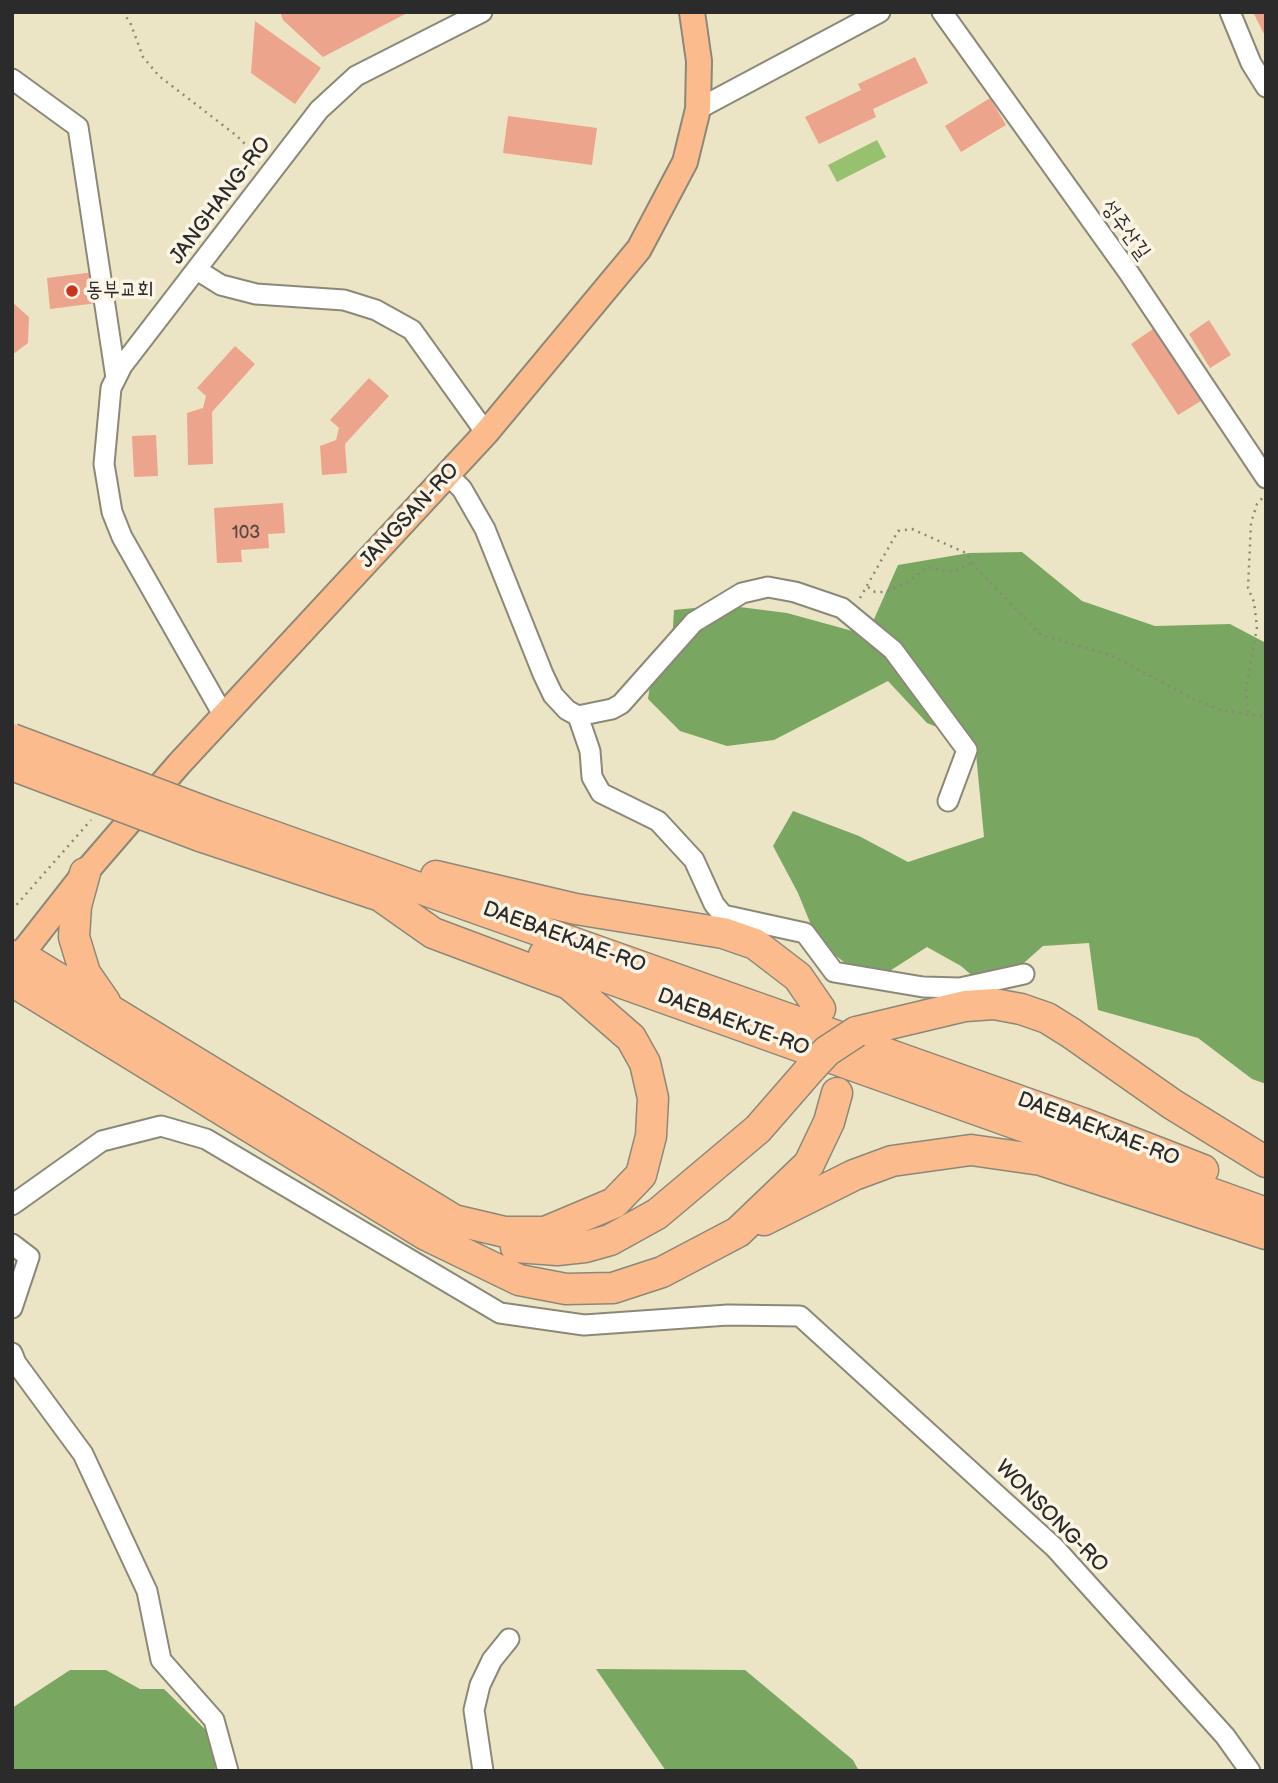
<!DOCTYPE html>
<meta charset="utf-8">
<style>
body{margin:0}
#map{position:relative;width:1278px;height:1783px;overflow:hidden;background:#ece5c5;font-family:"Balsamiq Sans",sans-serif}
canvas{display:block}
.frame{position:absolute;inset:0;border:14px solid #2b2b2b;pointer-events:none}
</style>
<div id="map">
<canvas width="1278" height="1783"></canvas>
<div class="frame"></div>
</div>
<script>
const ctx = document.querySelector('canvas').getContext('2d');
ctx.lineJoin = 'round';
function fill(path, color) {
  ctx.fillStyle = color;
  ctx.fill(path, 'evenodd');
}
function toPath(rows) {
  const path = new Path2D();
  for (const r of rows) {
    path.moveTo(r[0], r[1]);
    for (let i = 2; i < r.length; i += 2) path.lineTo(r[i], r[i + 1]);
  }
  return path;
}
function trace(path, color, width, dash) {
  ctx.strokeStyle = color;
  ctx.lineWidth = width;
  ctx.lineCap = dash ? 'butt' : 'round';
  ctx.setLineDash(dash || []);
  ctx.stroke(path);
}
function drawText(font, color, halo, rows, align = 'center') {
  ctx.font = font + ' "Balsamiq Sans","Poor Story",sans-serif';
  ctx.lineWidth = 7;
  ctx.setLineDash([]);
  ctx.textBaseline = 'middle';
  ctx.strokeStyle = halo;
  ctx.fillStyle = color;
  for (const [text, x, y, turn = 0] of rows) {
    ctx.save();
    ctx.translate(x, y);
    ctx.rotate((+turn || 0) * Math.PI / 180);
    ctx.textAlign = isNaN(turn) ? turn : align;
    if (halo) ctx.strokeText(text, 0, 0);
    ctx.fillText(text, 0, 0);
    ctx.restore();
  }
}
fill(toPath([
 [877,140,886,157,837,182,828,165]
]), '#97c16e');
fill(toPath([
 [1022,552,1082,601,1155,626,1230,624,1266,643,1266,1084,1252,1079,1198,1038,1098,1010,1089,943,1043,946,991,992,961,966,927,947,871,983,818,942,798,893,773,846,793,811,859,836,908,862,984,837,975,743,927,723,888,681,774,740,727,746,680,731,648,699,652,671,671,658,674,610,724,605,787,613,867,635,898,565,969,553],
 [596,1669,745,1670,853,1760,859,1771,666,1771],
 [70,1670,106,1670,140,1689,164,1689,215,1739,215,1771,12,1771,12,1708]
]), '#79a761');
fill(toPath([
 [280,12,409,12,323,57,283,20],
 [1253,12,1266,12,1266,38],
 [255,21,321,68,295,104,251,73],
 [915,57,928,83,873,109,876,117,819,144,805,117,861,90,858,84],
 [990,98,1006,125,961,152,945,126],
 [508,116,597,128,592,165,503,153],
 [94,272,97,303,50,309,47,278],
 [12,302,29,317,28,343,12,355],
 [1209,320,1231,355,1210,368,1189,334],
 [1153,329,1201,401,1178,415,1131,344],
 [235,346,255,364,212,412,213,464,188,465,187,413,203,408,206,396,197,388],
 [369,378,389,396,345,444,347,473,322,475,320,446,336,440,339,428,330,420],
 [156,435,158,476,134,477,132,436],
 [283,503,285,533,268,534,269,548,241,550,242,562,217,563,214,508]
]), '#eca48d');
const minor = toPath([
 [942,12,1129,273,1266,478],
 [1230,12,1251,63,1266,87],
 [12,79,78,127,116,378],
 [698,109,880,12],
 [197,270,221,285,256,294,344,300,376,310,412,330,486,433],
 [448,475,462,489,485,529,543,674,553,695,567,710,578,716,612,709,621,704,694,622,742,593,768,587,795,592,842,608,893,650,967,750,948,801],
 [578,716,590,751,592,777,601,793,658,821,694,860,714,904,723,915,805,933,834,972,923,987,960,988,1024,974],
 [225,718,122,537,112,512,104,464,111,388,122,366,319,110,356,76,482,12],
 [12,1205,102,1141,161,1126,206,1139,500,1313,584,1325,728,1315,800,1316,1055,1548,1225,1736,1250,1771],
 [12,1244,29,1257,12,1308],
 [12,1353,16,1363,83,1454,147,1591,161,1660,214,1720,228,1771],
 [483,1771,474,1710,480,1685,492,1660,509,1639]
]);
const major = toPath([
 [12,966,85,873,179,764,486,433,639,249,685,162,698,109,699,61,692,12]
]);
const highway = toPath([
 [216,816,1082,1123,1203,1170],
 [200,836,396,901],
 [85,873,76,906,74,937,85,973,105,1002],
 [436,876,576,909,723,933,755,944,798,977,820,1009],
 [20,955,454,1220,505,1232,545,1232,614,1203,641,1175,651,1136,653,1098,645,1063,631,1038,569,984,433,933,379,895],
 [544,955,1266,1213],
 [12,981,426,1235,519,1280,566,1289,613,1288,662,1272,738,1232,809,1164,829,1122,837,1093],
 [856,1032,965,1006,994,1004,1021,1009,1047,1018,1071,1033,1172,1104,1266,1162],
 [764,1220,854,1175,892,1161,971,1150,1041,1160,1266,1234],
 [516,1247,557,1250,585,1247,610,1240,657,1214,758,1129,812,1067]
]);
trace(minor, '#8c8878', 23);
trace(major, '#8c8878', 28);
trace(highway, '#8c8878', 33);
trace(toPath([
 [122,12,130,22,143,57,159,76,237,136,260,159],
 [868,587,875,592,886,592,910,581,927,567,953,572,973,562],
 [860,598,898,531,912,529,966,553,977,569,1041,635,1111,655,1195,700,1221,710,1266,717],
 [1248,712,1246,690,1257,627,1254,602,1248,588,1251,523,1257,504,1265,495],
 [12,910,91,820]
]), '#8c8878', 2.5, [2, 5]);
trace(minor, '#fff', 19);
trace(major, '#fbbb8d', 24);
trace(highway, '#fbbb8d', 30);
const highwayBridge = toPath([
 [12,739,216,816],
 [12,765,200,836],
 [812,1067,827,1051,856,1032]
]);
trace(highwayBridge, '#8c8878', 33, []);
trace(highwayBridge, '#fbbb8d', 30);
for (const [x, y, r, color] of [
 [72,291,7,"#c8321e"]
]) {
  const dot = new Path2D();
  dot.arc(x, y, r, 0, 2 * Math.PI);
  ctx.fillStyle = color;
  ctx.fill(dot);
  trace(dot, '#fcf5e5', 2.5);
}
drawText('18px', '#5b4944', null, [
 ["103",246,533]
]);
drawText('21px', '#2b2b2b', '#fcf5e5', [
 ["JANGHANG-RO",221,201,-53],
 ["성주산길",1125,230,54],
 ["JANGSAN-RO",410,516,-47],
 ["DAEBAEKJAE-RO",564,938,20],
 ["DAEBAEKJE-RO",733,1023,20],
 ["DAEBAEKJAE-RO",1098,1130,21],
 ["WONSONG-RO",1051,1517,45]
]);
drawText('21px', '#2b2b2b', '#fcf5e5', [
 ["동부교회",86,291]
], 'left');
</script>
